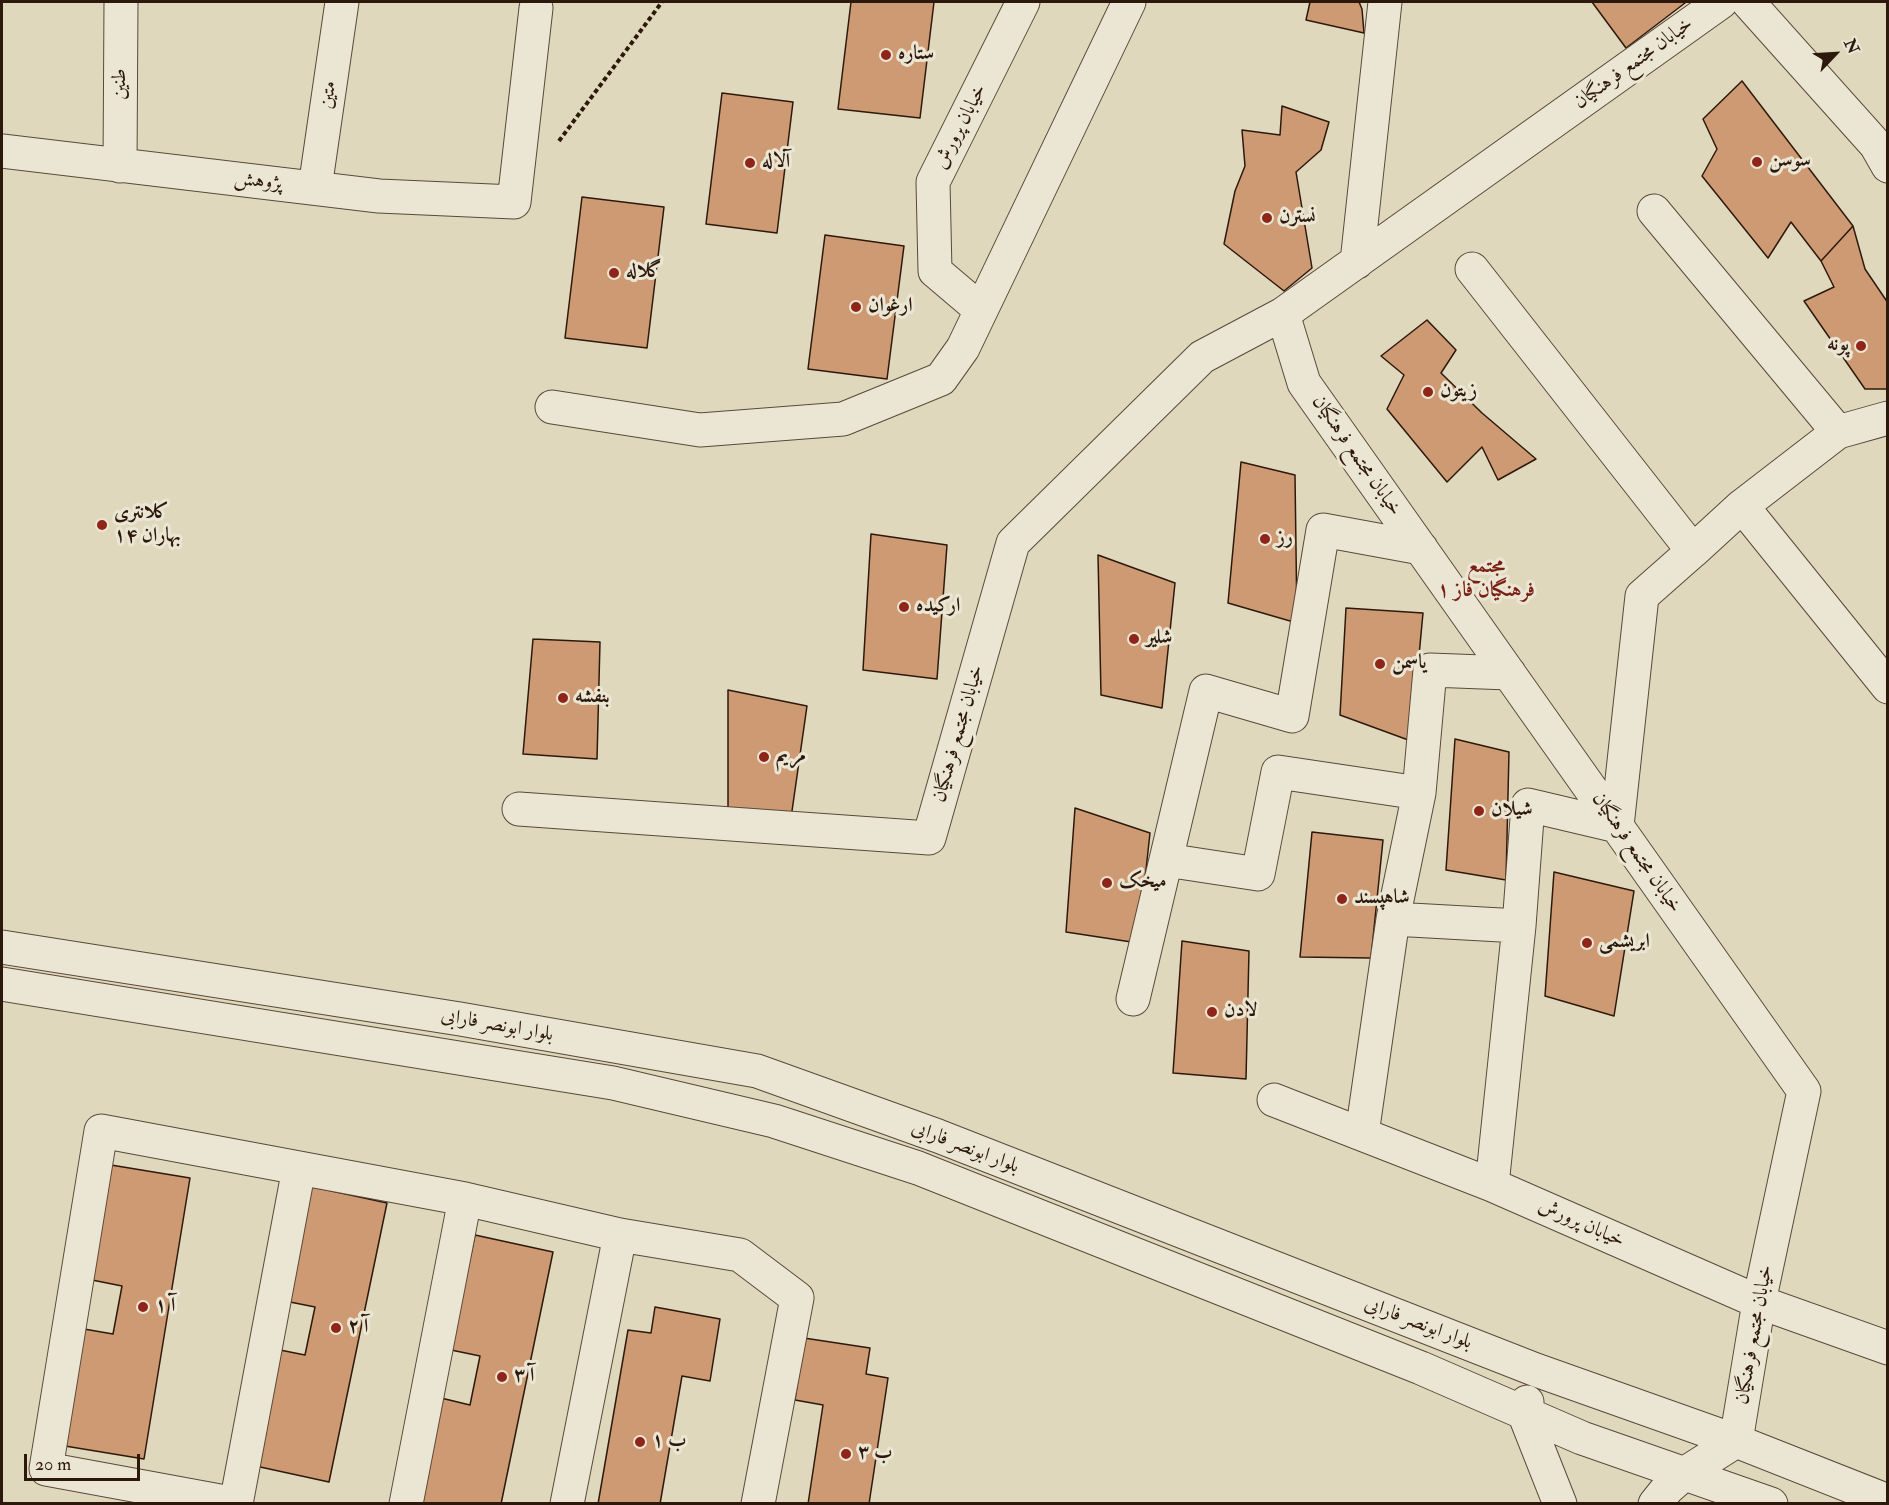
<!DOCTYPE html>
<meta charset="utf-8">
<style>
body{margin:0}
#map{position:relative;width:1889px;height:1505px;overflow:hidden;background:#e0d8bd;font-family:"IM FELL Double Pica",serif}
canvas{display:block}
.frame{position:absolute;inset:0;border:3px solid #2d190c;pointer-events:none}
.north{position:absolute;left:1805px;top:24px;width:60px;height:60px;-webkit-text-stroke:4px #ebe6d4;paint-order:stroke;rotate:65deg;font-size:16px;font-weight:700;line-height:24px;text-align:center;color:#2d190c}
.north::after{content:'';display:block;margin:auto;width:21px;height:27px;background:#2d190c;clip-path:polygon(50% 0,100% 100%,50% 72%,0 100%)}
.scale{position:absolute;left:24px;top:1454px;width:116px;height:27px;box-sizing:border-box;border:3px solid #2d190c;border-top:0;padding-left:8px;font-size:18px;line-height:21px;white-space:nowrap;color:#2d190c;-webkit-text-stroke:4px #ebe6d4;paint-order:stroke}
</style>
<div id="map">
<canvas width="1889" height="1505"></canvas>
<div class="frame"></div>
<div class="north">N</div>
<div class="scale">20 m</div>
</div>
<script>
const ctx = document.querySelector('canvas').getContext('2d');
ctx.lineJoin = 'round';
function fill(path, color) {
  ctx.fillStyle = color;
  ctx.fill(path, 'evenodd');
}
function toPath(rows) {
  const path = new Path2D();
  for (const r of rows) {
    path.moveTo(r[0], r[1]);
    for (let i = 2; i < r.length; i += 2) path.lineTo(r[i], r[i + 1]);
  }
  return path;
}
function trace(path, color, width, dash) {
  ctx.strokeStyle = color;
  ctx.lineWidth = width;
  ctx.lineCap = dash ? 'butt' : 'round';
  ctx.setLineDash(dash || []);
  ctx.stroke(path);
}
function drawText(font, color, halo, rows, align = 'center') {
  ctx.font = font + ' "IM FELL Double Pica",Amiri,serif';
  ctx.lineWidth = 6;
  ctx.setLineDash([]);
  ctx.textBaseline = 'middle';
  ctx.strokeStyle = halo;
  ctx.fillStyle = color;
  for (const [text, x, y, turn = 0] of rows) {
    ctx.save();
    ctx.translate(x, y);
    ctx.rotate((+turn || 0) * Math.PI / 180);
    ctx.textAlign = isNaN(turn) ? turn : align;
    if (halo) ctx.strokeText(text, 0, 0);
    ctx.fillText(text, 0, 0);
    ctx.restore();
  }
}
const building = toPath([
 [851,2,934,2,920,118,838,109,851,2],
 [1310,2,1359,2,1362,9,1364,33,1306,20,1310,2],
 [1592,2,1683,2,1685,3,1626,48,1592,2],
 [1742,81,1853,226,1821,261,1791,222,1768,258,1702,176,1717,149,1703,119,1742,81],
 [722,93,793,102,777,233,706,224,722,93],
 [1282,106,1329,122,1321,150,1296,172,1312,268,1284,291,1224,244,1235,191,1245,166,1242,130,1280,135,1282,106],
 [582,197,664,207,647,348,565,338,582,197],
 [1853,226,1865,269,1888,303,1888,389,1865,389,1804,301,1834,287,1821,261,1853,226],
 [825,235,904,246,887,379,808,369,825,235],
 [1427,320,1456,350,1441,373,1482,413,1536,459,1498,480,1482,447,1447,482,1387,409,1404,375,1381,356,1427,320],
 [1241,462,1295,475,1297,623,1228,603,1241,462],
 [871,534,947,545,937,679,863,670,871,534],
 [1098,555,1175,583,1162,708,1101,695,1098,555],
 [1346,608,1423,613,1411,741,1340,715,1346,608],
 [533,639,600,642,597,759,523,754,533,639],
 [728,690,807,706,791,818,728,808,728,690],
 [1455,739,1509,752,1506,880,1446,870,1455,739],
 [1075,808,1150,833,1138,943,1066,932,1075,808],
 [1312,832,1383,840,1371,958,1300,957,1312,832],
 [1554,872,1634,891,1614,1016,1545,996,1554,872],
 [1182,941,1249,951,1246,1079,1173,1073,1182,941],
 [111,1165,190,1178,144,1459,65,1446,84,1329,113,1334,122,1286,92,1280,111,1165],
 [309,1186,387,1203,329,1482,251,1465,275,1349,305,1355,315,1307,285,1301,309,1186],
 [475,1235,553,1252,501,1504,419,1504,441,1398,470,1405,480,1356,451,1350,475,1235],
 [655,1307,720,1319,710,1381,682,1376,660,1504,598,1504,628,1330,651,1333,655,1307],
 [804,1338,870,1348,866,1374,888,1378,869,1504,808,1504,823,1405,795,1400,804,1338]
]);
fill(building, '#ce9a73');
trace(building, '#2d190c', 1.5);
const minor = toPath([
 [1748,2,1876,145,1888,166],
 [2,151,379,196,514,202,536,8],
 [120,166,121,2],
 [315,188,342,2],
 [1654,211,1838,432,1888,418],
 [1357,262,1385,2],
 [1472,269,1693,551,1642,596,1617,826,1528,805,1519,926,1492,1185],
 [981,310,935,271,933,182,1023,2],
 [1283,314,1304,383,1804,1091,1759,1302,1736,1441,1684,1474,1667,1489,1655,1504],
 [552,407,700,430,843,419,941,379,963,348,1129,2],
 [1838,432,1742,506,1888,687],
 [1693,551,1742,506],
 [519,809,929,838,1013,543,1202,357,1283,314,1721,2],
 [1166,860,1258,874,1278,772,1419,793],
 [1393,919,1519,926],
 [2,947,460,1019,757,1071,938,1136,1536,1370,1736,1441,1888,1501],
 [2,984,613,1083,774,1121,918,1168,1421,1368,1582,1438,1771,1504],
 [1133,999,1206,691,1292,716,1323,530,1421,548],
 [1274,1100,1492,1185,1759,1302,1888,1348],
 [1362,1134,1393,919,1419,793,1430,670,1509,673],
 [1527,1402,1524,1413,1560,1504],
 [236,1504,46,1469,101,1131,465,1199,620,1235,740,1255,797,1298,758,1504],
 [236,1504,299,1168],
 [406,1504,465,1199],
 [567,1504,620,1235]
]);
trace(minor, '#5a4938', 35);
trace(toPath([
 [559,141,662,2]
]), '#2d190c', 4, [4.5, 3]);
trace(minor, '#ebe6d4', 33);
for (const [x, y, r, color] of [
 [886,55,6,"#8f2418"],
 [1757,162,6,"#8f2418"],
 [750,163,6,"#8f2418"],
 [1267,218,6,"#8f2418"],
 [614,273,6,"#8f2418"],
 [856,307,6,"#8f2418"],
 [1861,346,6,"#8f2418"],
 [1428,392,6,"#8f2418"],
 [102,525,6,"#8f2418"],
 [1265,539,6,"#8f2418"],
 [904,607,6,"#8f2418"],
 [1134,639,6,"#8f2418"],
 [1380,664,6,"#8f2418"],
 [563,698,6,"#8f2418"],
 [764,757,6,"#8f2418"],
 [1479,811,6,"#8f2418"],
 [1107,883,6,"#8f2418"],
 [1342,899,6,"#8f2418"],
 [1587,943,6,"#8f2418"],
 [1212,1012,6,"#8f2418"],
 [143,1307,6,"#8f2418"],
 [336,1328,6,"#8f2418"],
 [502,1377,6,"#8f2418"],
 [640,1442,6,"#8f2418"],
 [846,1454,6,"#8f2418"]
]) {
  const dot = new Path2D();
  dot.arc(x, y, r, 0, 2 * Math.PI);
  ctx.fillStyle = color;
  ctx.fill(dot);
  trace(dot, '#ebe6d4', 2);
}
drawText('bold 20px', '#2d190c', '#ebe6d4', [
 ["ستاره",898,55],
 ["سوسن",1769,162],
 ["آلاله",762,163],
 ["نسترن",1279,218],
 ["گلاله",626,273],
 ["ارغوان",868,307],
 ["پونه",1849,346,"right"],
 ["زیتون",1440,392],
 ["کلانتری",114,514],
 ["۱۴ بهاران",114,537],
 ["رز",1277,539],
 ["ارکیده",916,607],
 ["شلیر",1146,639],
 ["یاسمن",1392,664],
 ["بنفشه",575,698],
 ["مریم",776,757],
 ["شیلان",1491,811],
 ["میخک",1119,883],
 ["شاهپسند",1354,899],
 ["ابریشمی",1599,943],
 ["لادن",1224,1012],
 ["آ ۱",155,1307],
 ["آ ۲",348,1328],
 ["آ ۳",514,1377],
 ["ب ۱",652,1442],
 ["ب ۳",858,1454]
], 'left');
drawText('20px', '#2d190c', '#ebe6d4', [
 ["خیابان مجتمع فرهنگیان",1634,64,-36],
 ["طنین",121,84,-90],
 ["متین",329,95,-82],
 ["خیابان پرورش",961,127,-63],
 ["پژوهش",258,182,7],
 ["خیابان مجتمع فرهنگیان",1356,456,55],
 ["خیابان مجتمع فرهنگیان",959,734,-74],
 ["خیابان مجتمع فرهنگیان",1636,853,55],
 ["بلوار ابونصر فارابی",497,1026,10],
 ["بلوار ابونصر فارابی",965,1148,21],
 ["خیابان پرورش",1581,1224,24],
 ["بلوار ابونصر فارابی",1418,1324,21],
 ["خیابان مجتمع فرهنگیان",1755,1335,-80]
]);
drawText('bold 21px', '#7a1f14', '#ebe6d4', [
 ["مجتمع",1486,567],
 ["فرهنگیان فاز ۱",1486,591]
]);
</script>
